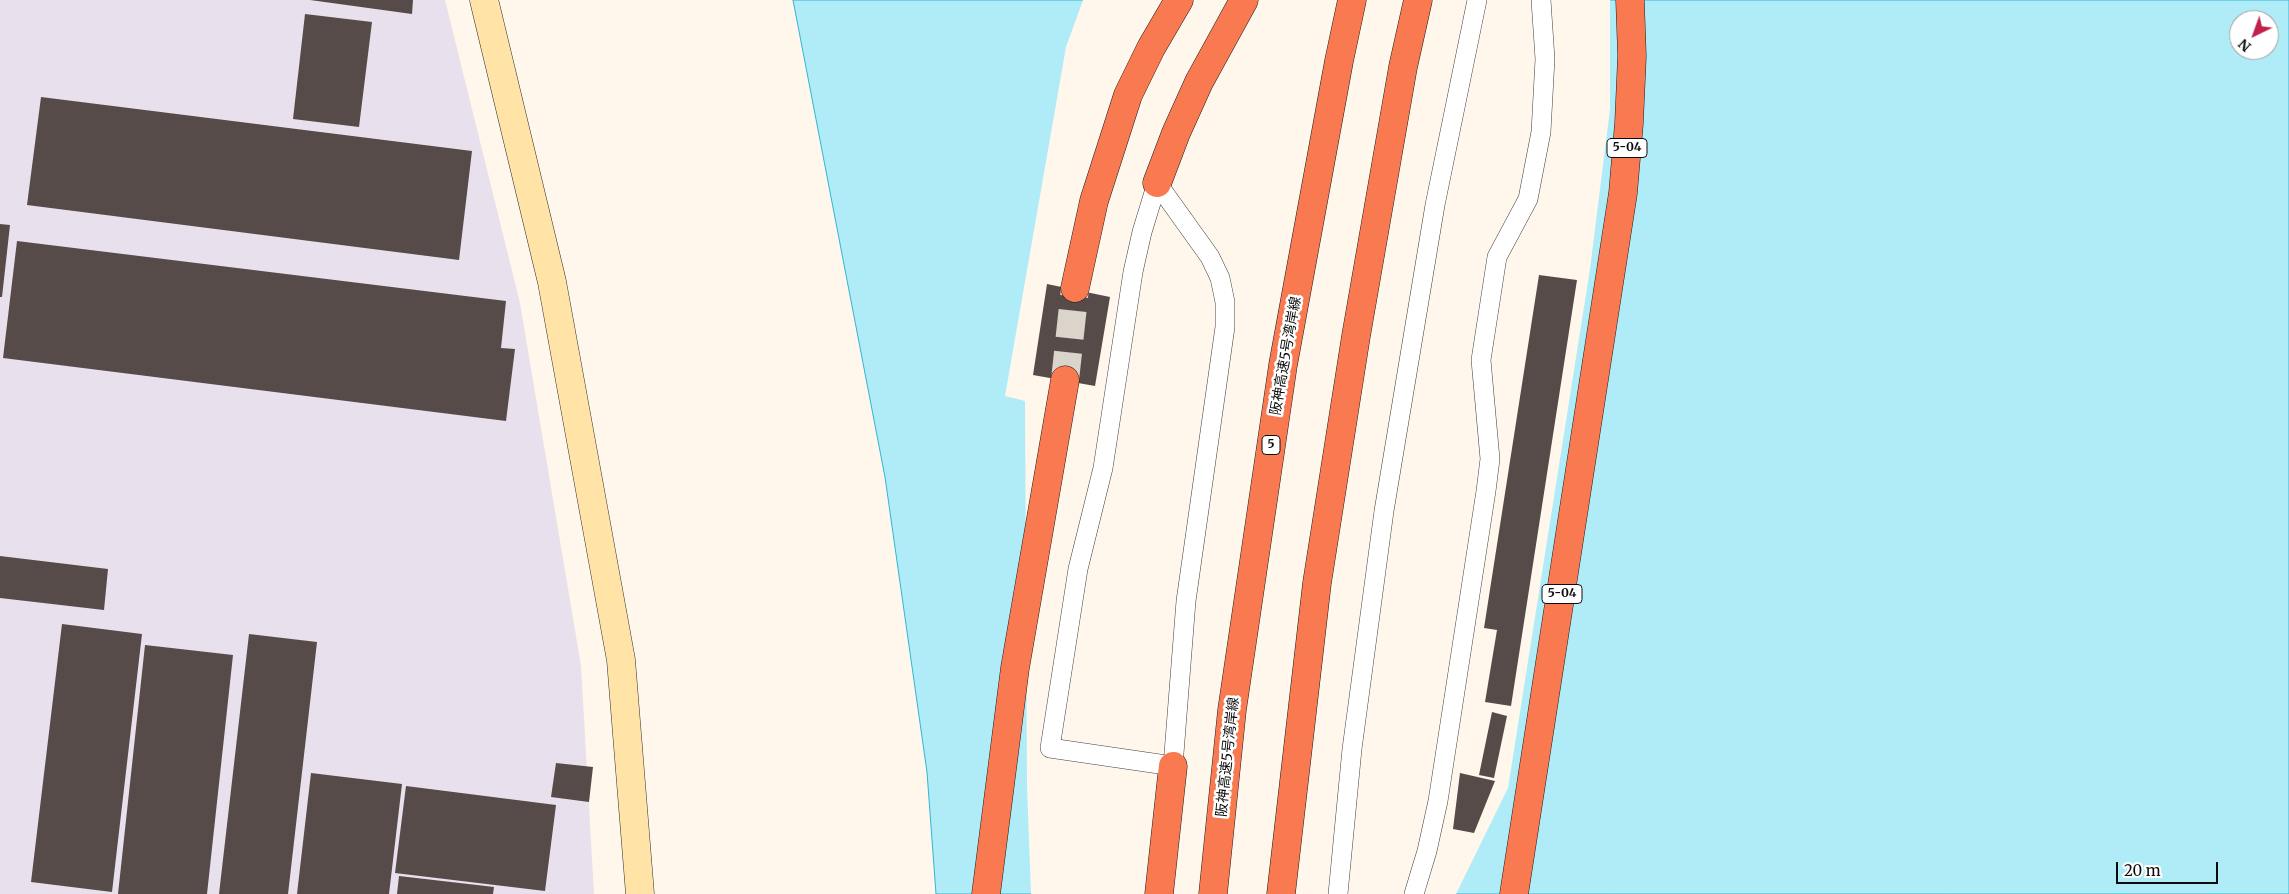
<!DOCTYPE html>
<meta charset="utf-8">
<style>
body{margin:0}
#map{position:relative;width:2289px;height:894px;overflow:hidden;background:#fff7ec;font-family:Merriweather,serif}
canvas{display:block}
.north{position:absolute;left:2229px;top:10px;width:50px;height:50px;box-sizing:border-box;background:#fff;border:1px solid #9e9e9e;border-radius:50%;rotate:222deg;font-size:14px;font-weight:700;line-height:20px;text-align:center;color:#0c0c0c}
.north::after{content:'';display:block;margin:auto;width:18px;height:22px;background:#c12049;clip-path:polygon(50% 0,100% 100%,50% 72%,0 100%)}
.scale{position:absolute;left:2116px;top:862px;width:102px;height:22px;box-sizing:border-box;border:2px solid #0c0c0c;border-top:0;padding-left:6px;font-size:15px;line-height:18px;white-space:nowrap;color:#0c0c0c;-webkit-text-stroke:4px #fff;paint-order:stroke}
</style>
<div id="map">
<canvas width="2289" height="894"></canvas>
<div class="north">N</div>
<div class="scale">20 m</div>
</div>
<script>
const ctx = document.querySelector('canvas').getContext('2d');
ctx.lineJoin = 'round';
function fill(path, color) {
  ctx.fillStyle = color;
  ctx.fill(path, 'evenodd');
}
function toPath(rows) {
  const path = new Path2D();
  for (const r of rows) {
    path.moveTo(r[0], r[1]);
    for (let i = 2; i < r.length; i += 2) path.lineTo(r[i], r[i + 1]);
  }
  return path;
}
function trace(path, color, width, dash) {
  ctx.strokeStyle = color;
  ctx.lineWidth = width;
  ctx.lineCap = dash ? 'butt' : 'round';
  ctx.setLineDash(dash || []);
  ctx.stroke(path);
}
function drawText(font, color, halo, rows, align = 'center') {
  ctx.font = font + ' Merriweather,"Noto Sans JP",serif';
  ctx.lineWidth = 5;
  ctx.setLineDash([]);
  ctx.textBaseline = 'middle';
  ctx.strokeStyle = halo;
  ctx.fillStyle = color;
  for (const [text, x, y, turn = 0] of rows) {
    ctx.save();
    ctx.translate(x, y);
    ctx.rotate((+turn || 0) * Math.PI / 180);
    ctx.textAlign = isNaN(turn) ? turn : align;
    if (halo) ctx.strokeText(text, 0, 0);
    ctx.fillText(text, 0, 0);
    ctx.restore();
  }
}
fill(toPath([
 [0,0,445,0,520,303,581,666,594,894,0,894]
]), '#e8e0ec');
const water = toPath([
 [793,0,2289,0,2289,894,936,894,927,772,885,477,793,0],
 [2239,20,2269,20,2269,50,2239,50,2239,20]
]);
fill(water, '#afecf8');
trace(water, '#33b4d2', 1);
fill(toPath([
 [1083,0,1610,0,1610,109,1590,269,1508,788,1456,894,1031,894,1027,786,1025,401,1005,396,1066,47]
]), '#fff7ec');
fill(toPath([
 [310,0,413,0,412,14],
 [305,14,372,22,359,127,293,119],
 [41,97,472,151,459,260,27,205],
 [0,224,10,225,2,297,0,297],
 [17,241,506,301,501,348,515,349,506,421,3,358],
 [1539,275,1577,280,1511,706,1485,702,1497,630,1484,628],
 [1047,284,1110,297,1095,386,1033,375],
 [0,556,108,569,104,610,0,598],
 [62,624,142,634,112,892,31,882],
 [249,634,317,642,288,894,219,894],
 [145,645,233,655,207,894,118,894],
 [1492,712,1507,716,1494,778,1479,775],
 [556,763,593,767,589,802,551,797],
 [311,773,402,784,389,894,297,894],
 [1460,773,1495,781,1474,833,1453,829],
 [406,786,556,805,545,891,395,873],
 [399,876,494,887,493,894,397,894]
]), '#564b48');
trace(toPath([
 [1065,380,1075,288]
]), '#dbd4ca', 28, [28, 14]);
const lane = toPath([
 [1157,183,1210,257,1220,278,1225,302,1225,327,1186,601,1173,766,1050,748,1078,569,1103,468,1133,272,1142,232,1157,183],
 [1338,894,1352,749,1384,511,1435,205,1477,0],
 [1414,894,1427,851,1438,801,1486,491,1490,459,1481,360,1497,257,1528,199,1541,132,1545,59,1541,0]
]);
const secondary = toPath([
 [484,0,552,282,621,660,640,894]
]);
const highway = toPath([
 [1157,183,1176,133,1199,82,1244,0],
 [1075,288,1094,201,1128,95,1151,48,1179,0],
 [986,894,1015,668,1065,380],
 [1159,894,1173,766],
 [1213,894,1232,710,1283,365,1339,61,1352,0],
 [1281,894,1317,583,1356,336,1403,67,1418,0],
 [1514,894,1623,193,1629,123,1632,56,1630,0]
]);
trace(lane, '#3f3f3f', 20);
trace(secondary, '#2e2e2e', 29);
trace(highway, '#1d1d1d', 29);
trace(lane, '#fff', 19);
trace(secondary, '#ffe3a7', 28);
trace(highway, '#f97a50', 28);
for (const [x, y, w] of [
 [1627,148,40],
 [1271,445,18],
 [1562,594,40]
]) {
  const box = new Path2D();
  box.roundRect(x - w / 2, y - 9.5, w, 19, 4);
  ctx.fillStyle = '#fff';
  ctx.fill(box);
  trace(box, '#0c0c0c', 1);
}
drawText('bold 12px', '#0c0c0c', null, [
 ["5-04",1627,148],
 ["5",1271,445],
 ["5-04",1562,594]
]);
drawText('14px', '#0c0c0c', '#fff', [
 ["阪神高速5号湾岸線",1286,356,-80],
 ["阪神高速5号湾岸線",1228,757,-84]
]);
</script>
